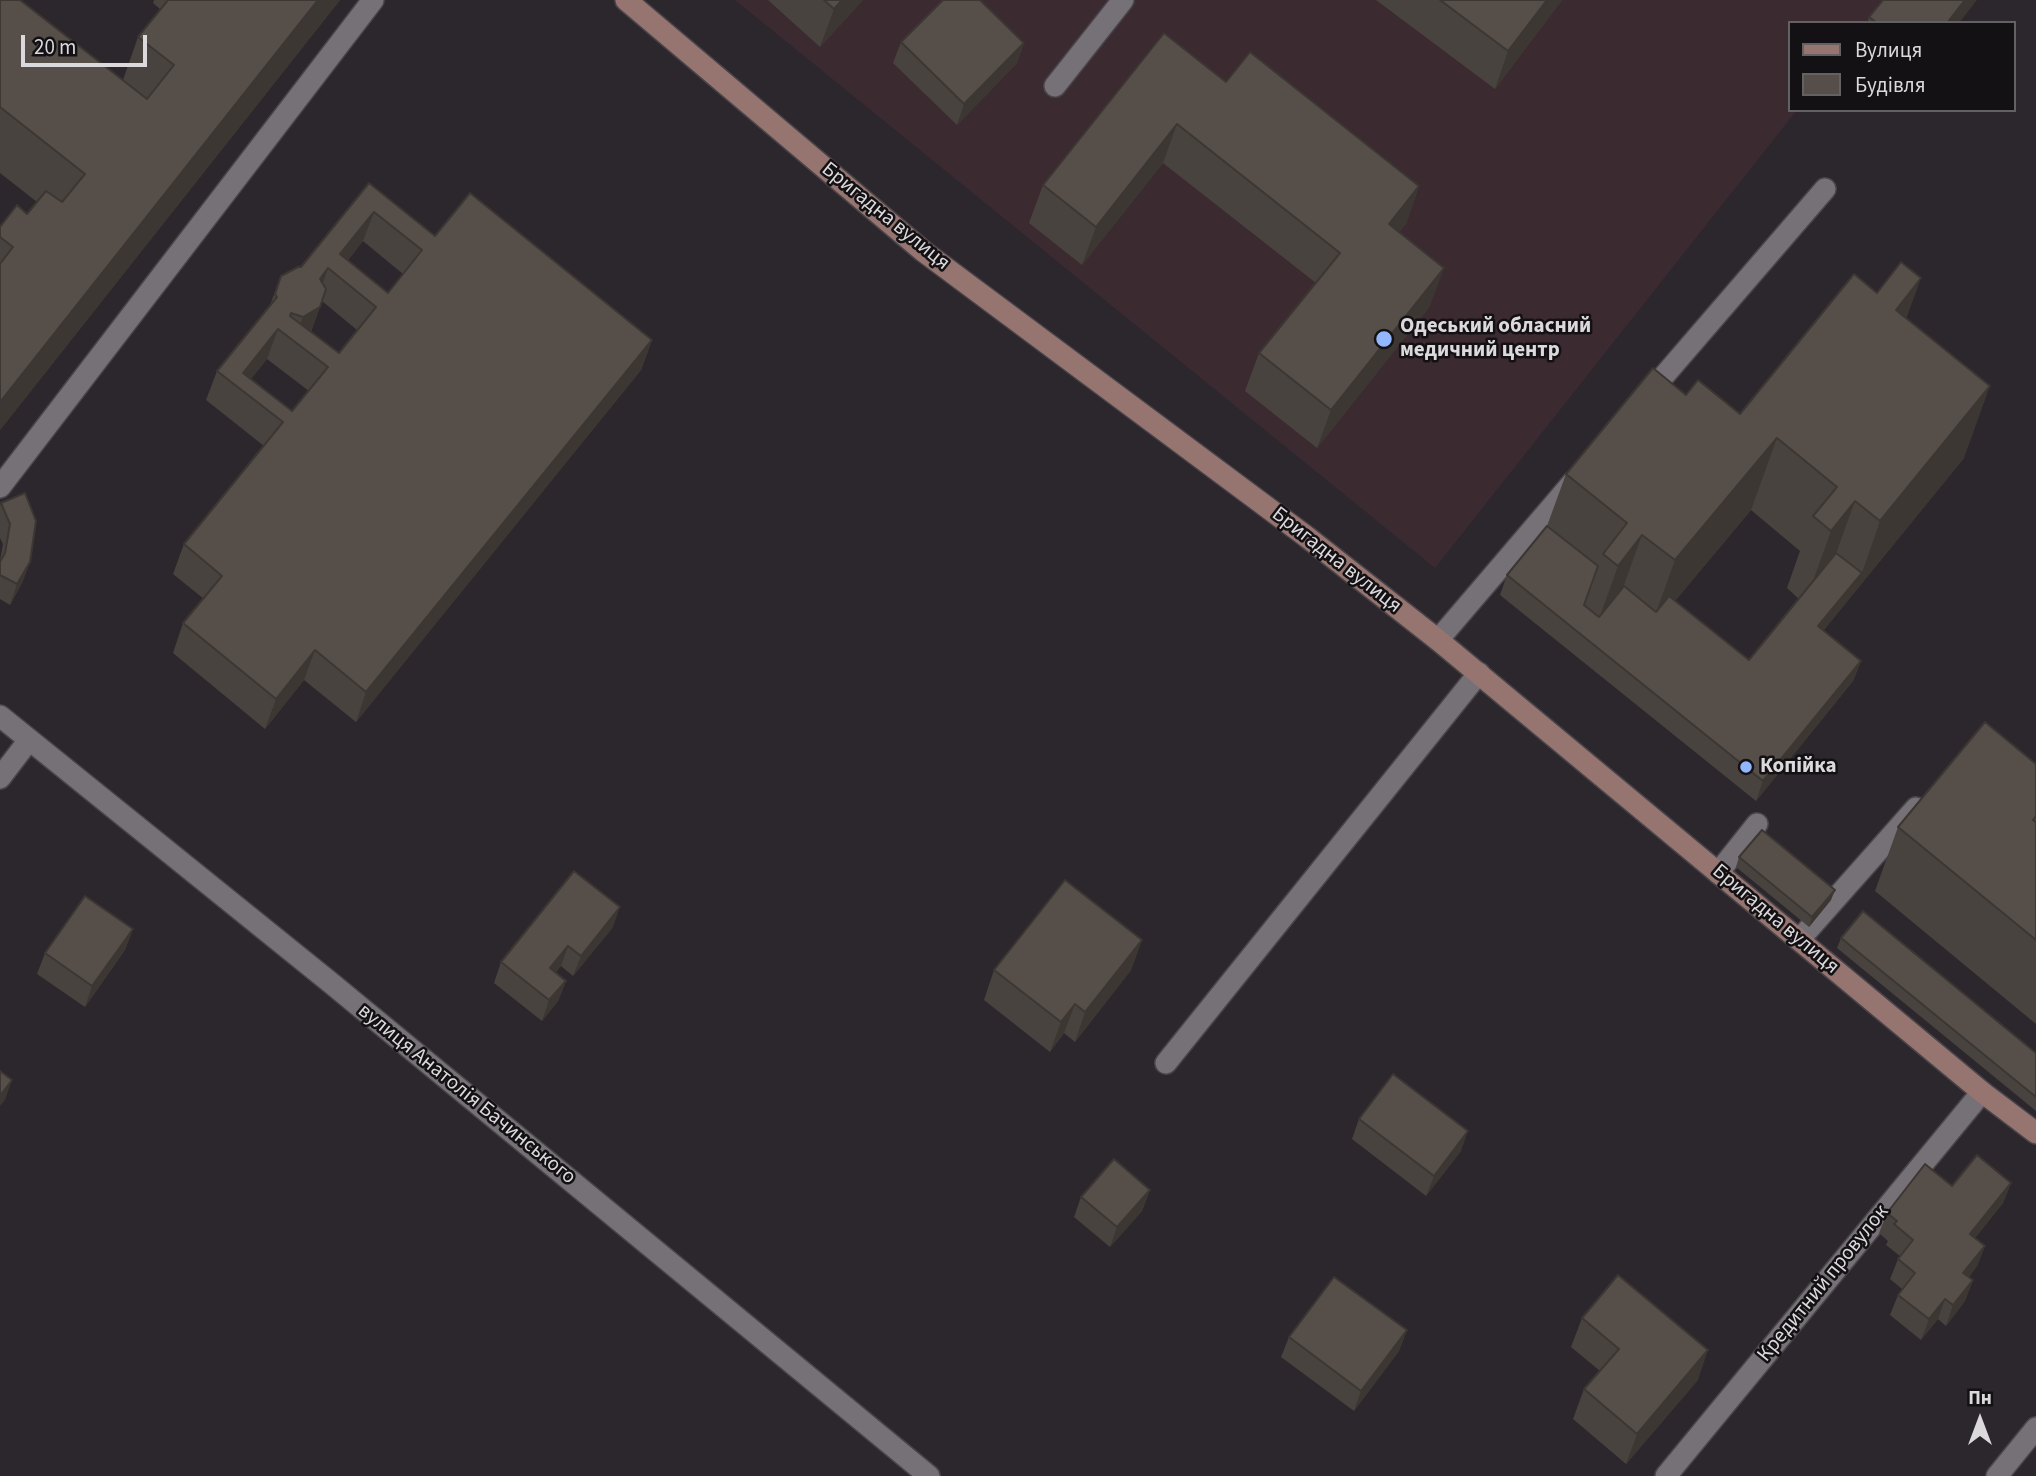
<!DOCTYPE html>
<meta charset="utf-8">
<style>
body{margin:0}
#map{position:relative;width:2036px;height:1476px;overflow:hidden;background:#2c272d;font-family:"Source Sans 3",sans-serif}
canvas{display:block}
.legend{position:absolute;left:1788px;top:21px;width:228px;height:91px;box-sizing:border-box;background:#131113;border:2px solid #636164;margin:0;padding:9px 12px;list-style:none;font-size:21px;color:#dcd9dd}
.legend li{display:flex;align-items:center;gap:14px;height:35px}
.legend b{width:35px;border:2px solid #636164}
.north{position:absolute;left:1945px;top:1385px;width:70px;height:70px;-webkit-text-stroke:5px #131113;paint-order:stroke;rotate:0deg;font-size:19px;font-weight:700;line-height:28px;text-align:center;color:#dcd9dd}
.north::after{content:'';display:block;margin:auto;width:24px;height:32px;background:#dcd9dd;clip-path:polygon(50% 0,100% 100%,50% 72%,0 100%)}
.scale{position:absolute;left:21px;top:35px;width:126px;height:32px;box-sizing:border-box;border:4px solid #dcd9dd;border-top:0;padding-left:9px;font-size:21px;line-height:24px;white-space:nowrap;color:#dcd9dd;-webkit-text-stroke:5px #131113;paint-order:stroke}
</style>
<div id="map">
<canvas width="2036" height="1476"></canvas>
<ul class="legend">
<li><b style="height:9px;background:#967570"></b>Вулиця</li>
<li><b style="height:19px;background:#554e49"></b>Будівля</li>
</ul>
<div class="north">Пн</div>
<div class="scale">20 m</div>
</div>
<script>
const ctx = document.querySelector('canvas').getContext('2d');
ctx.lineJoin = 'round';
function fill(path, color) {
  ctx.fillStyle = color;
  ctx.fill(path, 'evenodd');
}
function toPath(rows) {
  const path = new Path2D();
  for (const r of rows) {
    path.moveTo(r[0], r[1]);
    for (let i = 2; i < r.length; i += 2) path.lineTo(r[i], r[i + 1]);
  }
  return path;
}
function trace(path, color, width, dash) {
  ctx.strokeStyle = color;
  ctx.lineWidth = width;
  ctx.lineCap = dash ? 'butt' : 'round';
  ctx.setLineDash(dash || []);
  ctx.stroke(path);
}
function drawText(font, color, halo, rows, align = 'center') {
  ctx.font = font + ' "Source Sans 3",sans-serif';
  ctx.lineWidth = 5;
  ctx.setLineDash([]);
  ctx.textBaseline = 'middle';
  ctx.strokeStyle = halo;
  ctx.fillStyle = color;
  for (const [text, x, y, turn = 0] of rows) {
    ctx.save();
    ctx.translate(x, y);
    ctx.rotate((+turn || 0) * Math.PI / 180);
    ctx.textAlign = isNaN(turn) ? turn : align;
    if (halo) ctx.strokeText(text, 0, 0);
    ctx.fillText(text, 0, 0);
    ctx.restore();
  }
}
fill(toPath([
 [735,0,1884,0,1866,23,1789,23,1789,110,1797,110,1435,568]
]), '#3c2a31');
const lane = toPath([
 [1055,86,1123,0],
 [1644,399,1825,189],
 [0,487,373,0],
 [1438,640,1573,482],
 [0,778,29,740],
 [1718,873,1757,824],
 [1799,940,1916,808],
 [1166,1063,1479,673]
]);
const street = toPath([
 [0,716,331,983,929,1476],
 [1666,1476,1982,1092],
 [1997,1476,2036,1428]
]);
const secondary = toPath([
 [626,0,923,251,1307,537,1438,640,1982,1092,2036,1133]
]);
trace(lane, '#484449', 24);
trace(street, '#484449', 24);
trace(secondary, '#484449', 24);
trace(lane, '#767077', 21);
trace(street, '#767077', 21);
trace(secondary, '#967570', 21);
fill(toPath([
 [0,0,123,80,138,37,160,9,153,3,154,0,340,0,0,430,0,227,27,214,37,202,0,173],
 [768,0,863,0,820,47],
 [1376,0,1562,0,1495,89],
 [1869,17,1959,23,1867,23],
 [901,42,1024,43,1017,63,957,125,893,63],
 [1226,82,1419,186,1406,224,1399,232,1430,306,1317,448,1245,391,1259,353,1316,283,1163,163,1082,265,1029,223,1043,185],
 [369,183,435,236,652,340,641,370,356,722,304,680,265,729,173,653,183,623,204,599,173,574,184,544,264,446,206,400,217,371,270,305,281,276,301,267],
 [363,241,403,274,388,293,348,260],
 [322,301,357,330,339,353,311,332],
 [267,359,309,391,292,411,251,379],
 [1907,318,1964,458,1823,631,1861,661,1853,681,1756,801,1500,595,1507,575,1547,526,1566,474,1686,395,1740,414],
 [1751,510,1800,551,1787,588,1799,599,1749,660,1675,601],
 [1,503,30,562,22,583,10,605,0,599,0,561,3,544,0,538,0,506],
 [2036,764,2036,1024,1875,891,1898,827],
 [1739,857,1831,900,1809,927,1736,867],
 [613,927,573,976,561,966,556,972,566,981,558,1001,542,1021,494,983,501,962],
 [133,929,125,950,85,1007,37,974,45,953],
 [1841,938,2036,1053,2036,1111,1837,948],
 [1142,940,1131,970,1075,1042,1064,1033,1050,1052,984,1000,994,970],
 [1359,1119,1461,1151,1426,1196,1352,1139],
 [2011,1183,2003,1203,1975,1238,1985,1246,1977,1266,1969,1277,1973,1280,1965,1301,1946,1326,1938,1319,1921,1340,1890,1315,1898,1295,1902,1289,1890,1279,1898,1259,1900,1256,1886,1245,1888,1241,1879,1233,1887,1213,1952,1186],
 [1150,1190,1142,1211,1110,1247,1074,1217,1081,1197],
 [1582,1318,1698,1380,1626,1464,1573,1419,1584,1389,1600,1371,1571,1347],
 [1407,1330,1399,1351,1354,1411,1281,1357,1289,1337]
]), '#49433f');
fill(toPath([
 [318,0,340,0,0,430,0,402],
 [842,0,863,0,820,47,834,9],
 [1547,0,1562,0,1495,89,1508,51],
 [1965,0,1977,0,1959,23,1947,23],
 [1024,43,1017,63,957,125,964,104],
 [1177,124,1163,163,1082,265,1096,227],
 [1419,186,1406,224,1375,262,1389,224],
 [374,212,363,241,337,275,340,254],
 [328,268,318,298,320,279],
 [1444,268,1430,306,1317,448,1331,410],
 [1921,278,1895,350,1896,310],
 [320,307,309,337,294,341,303,317],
 [278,329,267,359,242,390,243,373],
 [652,340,641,370,356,722,366,692],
 [1990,386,1964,458,1810,647,1818,626,1862,573,1880,521],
 [1777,438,1751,510,1649,632,1675,560],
 [1855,501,1829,573,1805,603,1831,531],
 [1642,535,1616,607,1592,638,1618,566],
 [30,562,22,583,10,605,17,584],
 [315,650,304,680,265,729,276,699],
 [1861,661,1853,681,1756,801,1763,781],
 [1835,890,1831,900,1809,927,1812,917],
 [620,907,613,927,573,976,581,956],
 [133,929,125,950,85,1007,92,986],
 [1142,940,1131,970,1075,1042,1085,1012],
 [568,946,561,966,543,988,550,968],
 [566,981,558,1001,542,1021,549,1000],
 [1075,1004,1064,1033,1050,1052,1061,1022],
 [12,1080,5,1100,0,1106,0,1096],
 [1468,1131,1461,1151,1426,1196,1434,1176],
 [2011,1183,2003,1203,1962,1254,1970,1234],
 [1150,1190,1142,1211,1110,1247,1117,1227],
 [1985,1246,1977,1266,1956,1293,1963,1273],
 [1973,1280,1965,1301,1946,1326,1953,1305],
 [1945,1299,1938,1319,1921,1340,1929,1319],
 [1407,1330,1399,1351,1354,1411,1361,1391],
 [1708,1350,1698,1380,1626,1464,1637,1434]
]), '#3c3733');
const building = toPath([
 [0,0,20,0,147,99,174,65,138,37,168,0,318,0,0,402,0,264,13,247,0,237,0,227,17,205,27,214,46,191,62,202,85,174,0,107,0,0],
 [824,0,842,0,834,9,824,0],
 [943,0,980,0,1024,43,964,104,901,42,943,0],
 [1440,0,1547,0,1508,51,1440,0],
 [1883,0,1965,0,1947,23,1877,23,1869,17,1883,0],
 [1164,33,1226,82,1250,52,1419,186,1389,224,1444,268,1331,410,1259,353,1340,253,1177,124,1096,227,1043,185,1164,33],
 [369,183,435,236,470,193,652,340,366,692,315,650,276,699,183,623,222,576,184,544,283,422,217,371,277,297,275,294,281,276,298,267,301,267,369,183],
 [374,212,422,250,388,293,340,254,374,212],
 [328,268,376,307,339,353,290,316,291,313,303,317,320,307,326,289,320,279,328,268],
 [278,329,328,367,292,411,243,373,278,329],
 [1901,262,1921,278,1896,310,1990,386,1880,521,1855,501,1831,531,1813,516,1837,487,1777,438,1675,560,1642,535,1618,566,1603,554,1627,523,1566,474,1653,368,1686,395,1698,380,1740,414,1854,274,1877,293,1901,262],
 [25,493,36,521,30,562,17,584,0,575,0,562,5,553,10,524,1,503,25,493],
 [1547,526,1598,566,1584,605,1599,617,1624,586,1656,612,1669,596,1749,660,1836,553,1862,573,1818,626,1861,661,1763,781,1507,575,1547,526],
 [1985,722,2036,764,2036,816,2033,820,2036,822,2036,940,1898,827,1985,722],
 [1762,830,1835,890,1812,917,1739,857,1762,830],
 [574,871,620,907,581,956,568,946,550,968,566,981,549,1000,501,962,574,871],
 [1065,880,1142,940,1085,1012,1075,1004,1061,1022,994,970,1065,880],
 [85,896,133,929,92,986,45,953,85,896],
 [1863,911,2036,1053,2036,1097,1841,938,1863,911],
 [0,1071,12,1080,0,1096,0,1071],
 [1393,1074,1468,1131,1434,1176,1359,1119,1393,1074],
 [1977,1155,2011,1183,1970,1234,1985,1246,1963,1273,1973,1280,1953,1305,1945,1299,1929,1319,1898,1295,1915,1273,1898,1259,1913,1240,1894,1224,1897,1221,1887,1213,1925,1164,1952,1186,1977,1155],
 [1114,1159,1150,1190,1117,1227,1081,1197,1114,1159],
 [1618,1275,1708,1350,1637,1434,1584,1389,1619,1349,1582,1318,1618,1275],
 [1334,1277,1407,1330,1361,1391,1289,1337,1334,1277]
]);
fill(building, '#554e49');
trace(building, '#3c3733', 2);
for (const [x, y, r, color] of [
 [1384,339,9,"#93b7fd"],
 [1746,767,7,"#93b7fd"]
]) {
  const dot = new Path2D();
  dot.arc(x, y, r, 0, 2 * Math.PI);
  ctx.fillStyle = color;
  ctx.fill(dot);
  trace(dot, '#131113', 2.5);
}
drawText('21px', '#dcd9dd', '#131113', [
 ["Бригадна вулиця",885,217,39],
 ["Бригадна вулиця",1336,561,38],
 ["Бригадна вулиця",1775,920,40],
 ["вулиця Анатолія Бачинського",466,1095,39],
 ["Кредитний провулок",1824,1284,-51]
]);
drawText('bold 21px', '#dcd9dd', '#131113', [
 ["Одеський обласний",1400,327],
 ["медичний центр",1400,351],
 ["Копійка",1760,767]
], 'left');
</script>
